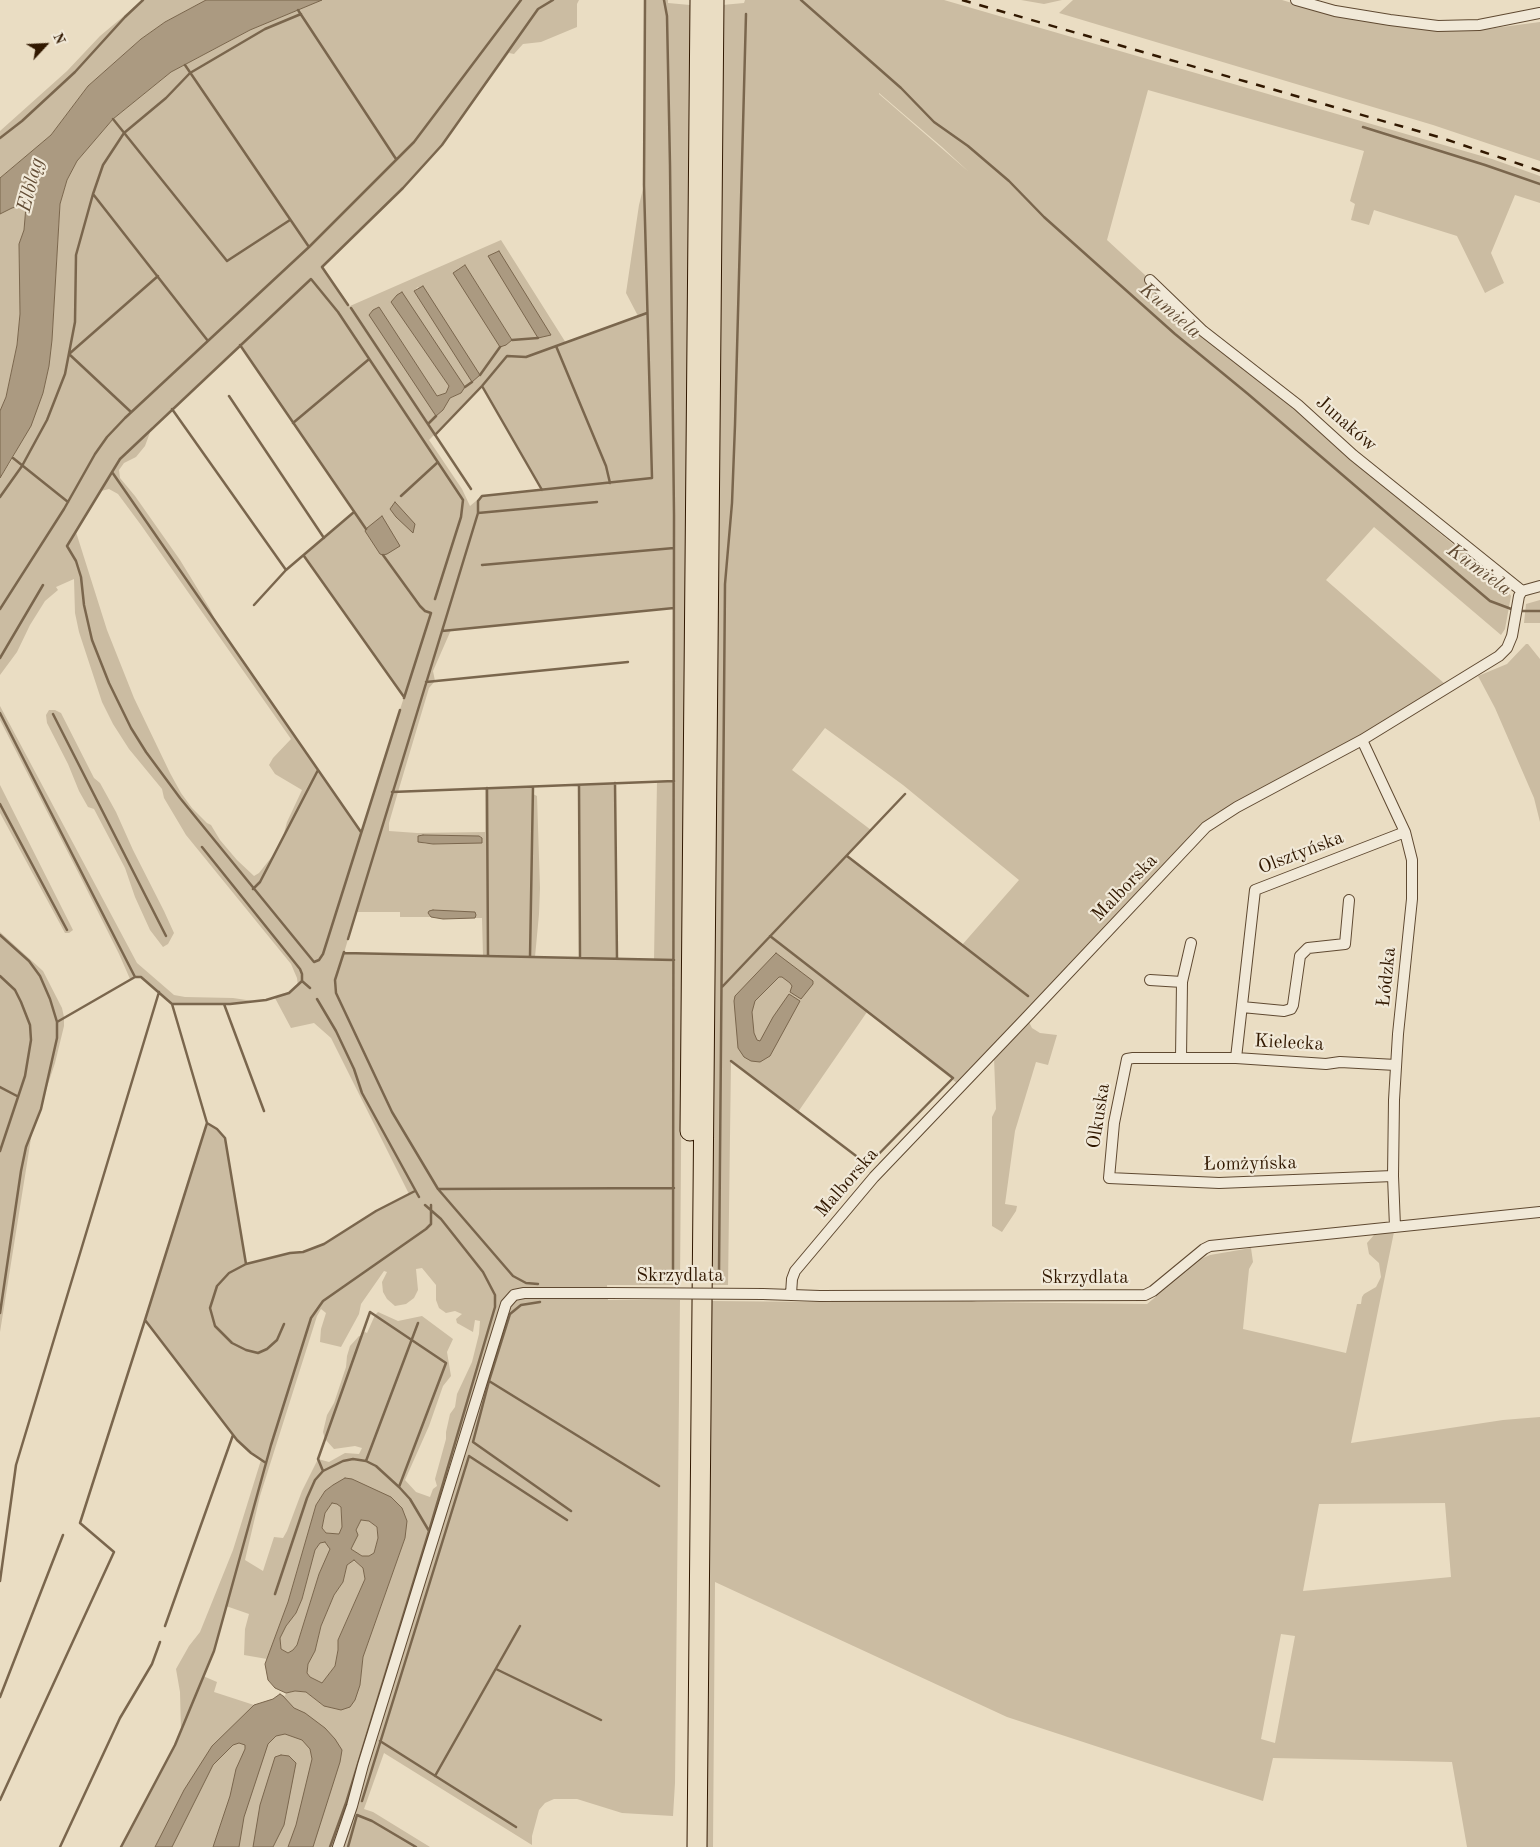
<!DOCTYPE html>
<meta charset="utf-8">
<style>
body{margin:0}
#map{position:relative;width:1540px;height:1847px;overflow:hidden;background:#eaddc3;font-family:"Old Standard TT",serif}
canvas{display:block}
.north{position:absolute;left:20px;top:20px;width:50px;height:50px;-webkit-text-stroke:4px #f1e9d8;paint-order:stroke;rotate:65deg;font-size:14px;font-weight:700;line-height:20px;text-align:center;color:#311800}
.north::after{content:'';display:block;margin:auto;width:18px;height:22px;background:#311800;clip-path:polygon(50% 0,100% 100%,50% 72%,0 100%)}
</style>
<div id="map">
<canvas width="1540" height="1847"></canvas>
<div class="north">N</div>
</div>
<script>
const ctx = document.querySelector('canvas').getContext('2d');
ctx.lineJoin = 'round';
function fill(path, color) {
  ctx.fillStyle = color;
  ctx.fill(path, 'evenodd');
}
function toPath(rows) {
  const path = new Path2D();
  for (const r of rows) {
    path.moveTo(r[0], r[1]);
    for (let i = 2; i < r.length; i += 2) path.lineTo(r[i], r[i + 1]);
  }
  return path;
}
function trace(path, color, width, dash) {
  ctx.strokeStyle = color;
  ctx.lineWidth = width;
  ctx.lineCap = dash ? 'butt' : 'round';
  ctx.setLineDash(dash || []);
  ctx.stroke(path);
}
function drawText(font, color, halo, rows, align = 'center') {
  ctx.font = font + ' "Old Standard TT",serif';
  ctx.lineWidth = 4.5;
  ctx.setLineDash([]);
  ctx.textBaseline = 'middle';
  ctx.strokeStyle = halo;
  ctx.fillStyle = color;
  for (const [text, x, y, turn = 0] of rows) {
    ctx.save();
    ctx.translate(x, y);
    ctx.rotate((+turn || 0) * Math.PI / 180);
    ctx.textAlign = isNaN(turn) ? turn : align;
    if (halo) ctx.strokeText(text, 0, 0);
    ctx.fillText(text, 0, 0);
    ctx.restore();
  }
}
fill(toPath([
 [143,0,206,0,165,22,141,39,88,86,51,135,0,178,0,131,67,71,100,36],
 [322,0,579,0,577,4,577,27,541,42,523,44,514,54,509,53,442,145,403,188,322,267,350,306,501,240,566,343,638,316,626,293,639,205,644,185,645,0,668,0,668,3,690,5,680,1285,607,1285,608,1300,680,1300,675,1783,673,1816,622,1813,577,1799,554,1799,545,1803,539,1810,532,1836,532,1845,384,1753,364,1809,373,1812,430,1847,121,1847,175,1745,181,1731,180,1692,176,1669,189,1646,200,1632,233,1550,261,1460,237,1440,145,1320,207,1123,217,1129,225,1138,246,1264,290,1253,303,1252,324,1244,376,1211,409,1194,331,1038,314,1023,291,1028,275,998,289,993,298,986,297,978,291,964,186,835,164,798,162,789,129,749,113,724,102,702,79,632,75,613,74,579,56,587,58,590,45,601,30,625,17,652,0,675,0,478,13,458,43,393,49,366,52,340,60,204,67,180,77,161,113,119,171,72,250,30],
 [465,265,512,340,506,345,458,269],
 [418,287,473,381,414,291],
 [392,302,461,393,450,398,443,410,436,416,373,310,379,308,437,396,446,393,449,386],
 [240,345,354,512,304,556,404,697,361,832,218,626,210,609,180,560,135,496,120,478,119,470,124,463,136,457,145,446,152,427],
 [482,387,542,490,482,496,470,506,462,489,429,440],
 [109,489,118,494,141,525,291,739,273,758,269,765,275,774,302,790,287,822,283,837,274,854,259,873,254,876,237,860,220,840,211,825,207,823,192,808,181,793,170,773,134,698,107,630,76,532,101,491],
 [674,608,674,780,657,781,654,960,617,959,615,783,579,785,580,958,535,957,539,914,540,888,537,796,533,794,533,787,485,789,485,832,417,833,389,831,389,823,398,792,429,688,435,681,433,671,451,630],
 [450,836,479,836,482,838,482,842,423,844],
 [356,912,400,912,400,917,431,917,428,913,476,915,475,918,482,918,483,956,344,953],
 [422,1268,436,1285,436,1300,439,1308,446,1313,455,1311,462,1314,456,1319,457,1323,473,1332,475,1320,480,1321,479,1334,472,1362,457,1394,455,1407,450,1414,446,1432,446,1439,435,1479,437,1486,433,1489,430,1497,416,1492,405,1480,429,1426,443,1386,451,1376,447,1352,453,1339,422,1316,398,1321,378,1312,375,1315,367,1333,363,1331,361,1336,359,1336,350,1346,347,1356,346,1367,334,1403,327,1415,323,1432,325,1439,334,1449,355,1446,362,1448,359,1454,345,1453,329,1462,318,1459,302,1491,287,1531,283,1538,274,1537,263,1571,245,1560,260,1496,317,1316,321,1309,326,1313,321,1329,320,1342,341,1347,359,1314,361,1304,384,1271,387,1272,382,1282,383,1292,387,1299,395,1306,406,1304,414,1298,418,1290,416,1269],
 [333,1485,405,1538,363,1657,360,1685,324,1706,306,1692,295,1691,286,1693,285,1696,280,1694,273,1699,254,1705,214,1692,217,1682,203,1676,214,1651,226,1606,249,1614,245,1629,244,1655,267,1659,288,1602,316,1505,325,1491],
 [745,0,944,0,1492,159,1540,176,1540,203,1515,195,1491,253,1504,283,1485,293,1457,236,1374,210,1369,225,1351,220,1355,204,1350,201,1364,151,1148,90,1107,240,1145,275,1145,280,1202,335,1280,396,1286,402,1383,486,1507,589,1511,596,1505,629,1501,635,1374,527,1326,580,1445,684,1360,737,1235,804,958,1084,867,1012,798,1112,731,1061,728,1285,710,1285,722,5,744,3],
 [879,93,942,147,969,172,879,94],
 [825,728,903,785,1019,880,962,945,847,856,871,830,792,770],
 [1021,0,1062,0,1044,4],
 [1073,0,1282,0,1339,17,1428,30,1479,30,1540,22,1540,161,1433,125,1059,13],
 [23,205,26,206,24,230,19,244,20,314,17,345,6,397,0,411,0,214,12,208],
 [1540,600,1540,623,1524,623,1526,604],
 [1526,644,1528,644,1540,659,1540,822,1534,798,1495,708,1478,676,1507,664],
 [0,706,137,963,174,995,185,997,233,998,253,1001,230,1004,172,1004,141,977,135,977,130,979,119,954,79,874,0,720],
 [49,710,55,710,61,713,94,778,100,783,116,812,133,850,164,911,174,933,168,944,163,947,150,930,135,897,125,868,94,809,88,807,79,791,68,764,47,723,46,715],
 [0,785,73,930,69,933,65,933,0,813],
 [0,932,43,971,62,1008,64,1017,64,1026,55,1063,32,1132,0,1332],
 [1029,1022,1032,1028,1040,1033,1057,1035,1048,1065,1036,1062,1015,1131,1005,1204,1017,1206,1016,1211,1002,1232,992,1226,992,1117,996,1109,994,1058],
 [1394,1232,1351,1443,1503,1420,1540,1417,1540,1847,1467,1847,1452,1762,1273,1758,1263,1801,1007,1717,715,1582,713,1847,707,1847,711,1301,825,1302,967,1300,977,1302,1147,1304,1203,1258,1210,1255,1251,1248,1253,1262,1249,1269,1243,1329,1346,1353,1357,1304,1361,1304,1362,1297,1364,1294,1376,1287,1381,1277,1379,1263,1369,1254,1367,1243,1374,1235],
 [1445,1503,1451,1577,1303,1591,1319,1504],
 [1281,1634,1295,1636,1275,1743,1261,1739],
 [332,1503,337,1503,341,1507,342,1527,339,1534,326,1533,322,1528,325,1513],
 [361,1520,369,1521,377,1527,378,1538,374,1553,369,1556,362,1556,351,1549,356,1530],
 [320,1542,325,1542,331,1549,319,1574,297,1645,293,1650,288,1653,281,1649,280,1638,286,1626,296,1613,302,1599,315,1550],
 [353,1560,363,1568,365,1579,338,1640,338,1650,335,1666,322,1683,310,1677,307,1673,308,1664,315,1651,321,1626,334,1595,343,1582,347,1565]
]), '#cbbca2');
const water = toPath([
 [206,0,322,0,250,30,171,72,113,119,77,161,67,180,60,204,52,340,49,366,43,393,31,426,0,478,0,411,6,397,17,345,20,314,19,244,24,230,26,206,23,205,12,208,0,214,0,178,51,135,88,86,141,39,165,22,206,0],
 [499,251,551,335,538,338,488,256,499,251],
 [465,265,512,340,506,345,500,347,453,273,465,265],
 [423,286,480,375,472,382,414,291,423,286],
 [402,292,465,387,461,393,450,398,443,410,436,416,369,315,373,310,379,307,437,396,446,393,449,386,391,302,397,295,402,292],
 [395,502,415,524,413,533,396,517,390,509,395,502],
 [382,516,400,546,387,554,383,555,380,554,365,531,367,528,382,516],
 [423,835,479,836,482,838,482,843,433,844,418,842,418,836,423,835],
 [433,910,475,912,476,915,475,918,443,919,431,917,428,913,429,911,433,910],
 [776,953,813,981,813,984,801,999,790,992,792,986,790,983,782,977,779,977,755,1001,752,1012,754,1033,757,1040,760,1041,773,1017,789,994,800,1001,770,1056,760,1062,751,1061,744,1057,738,1048,734,1001,735,996,776,953],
 [345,1478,352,1479,391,1497,402,1508,407,1521,405,1538,363,1657,360,1685,355,1700,350,1707,341,1710,324,1706,306,1692,295,1691,286,1693,275,1688,268,1680,265,1664,288,1602,316,1505,325,1491,333,1485,345,1478],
 [332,1503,337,1504,341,1507,342,1527,339,1534,326,1533,322,1528,325,1513,332,1503],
 [361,1520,369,1521,377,1527,378,1538,374,1553,369,1556,362,1556,351,1549,358,1535,356,1530,361,1520],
 [325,1542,330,1549,319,1574,297,1645,293,1650,288,1653,281,1649,280,1638,286,1626,296,1613,302,1599,315,1550,320,1543,325,1542],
 [354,1560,363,1568,365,1579,338,1640,338,1650,335,1666,322,1683,310,1677,307,1673,308,1664,315,1651,321,1626,334,1595,343,1582,347,1565,354,1560],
 [280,1694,283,1696,294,1708,305,1713,325,1728,335,1739,342,1750,340,1762,313,1847,288,1847,296,1825,312,1759,310,1749,302,1740,285,1734,276,1736,268,1744,244,1817,239,1847,213,1847,230,1796,236,1769,245,1749,245,1745,239,1743,233,1745,213,1765,172,1847,155,1847,184,1790,212,1746,254,1705,273,1699,280,1694],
 [281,1755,289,1756,296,1763,284,1825,273,1847,253,1847,260,1805,275,1757,281,1755]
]);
fill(water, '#ab9a81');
trace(water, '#7a664d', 1);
trace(toPath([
 [664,0,667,16,670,165,674,515,673,1270],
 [801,0,901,88,934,122,968,146,1009,181,1044,217,1175,334,1248,394,1464,579,1490,601,1514,610],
 [298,10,396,159],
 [185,65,309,247],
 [113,119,227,261,290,220],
 [1363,127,1485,165,1540,184],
 [0,138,22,121,75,72,125,17,143,0],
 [348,305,322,267,403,188,442,145,538,9,553,0],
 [351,308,471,489],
 [512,340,538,338],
 [208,341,93,194,103,165,124,133,166,98,190,73,265,29,301,14],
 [240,345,366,529],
 [556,346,606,466,610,483],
 [480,375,500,347],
 [482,386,542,490],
 [465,387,472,382],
 [229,396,324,538],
 [172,409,286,570],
 [131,412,69,354,158,276],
 [293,423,368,360],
 [428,424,436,416],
 [435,435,482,386,507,356,526,357,647,313],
 [13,458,68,502],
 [112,472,361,832],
 [401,496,438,462],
 [0,497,22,466,47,420,65,374,75,322,76,255,93,194],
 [478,513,597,502],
 [383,555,420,606,425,611,431,613,404,698],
 [304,556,404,697],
 [482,565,674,548],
 [254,605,286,570,354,512],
 [0,609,64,509,95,454,107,437,125,418,309,247,414,142,521,0],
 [1519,611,1540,611],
 [442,631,674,608],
 [0,658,43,585],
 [426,682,628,662],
 [400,710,323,954,319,960,314,962,180,798,146,752,131,728,109,683,92,640,84,605,81,577,76,561,67,546,120,459,311,279,338,312,463,500,461,517,435,599],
 [0,713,135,977],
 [53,714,166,936],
 [615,783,617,959],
 [579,785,580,958],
 [487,788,488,956],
 [392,792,674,781],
 [0,804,67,930],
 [847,856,1028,996],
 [253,889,260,882,318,770],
 [0,935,29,961,40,976,50,999,57,1022,57,1038,41,1109,26,1147,21,1171,0,1313],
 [348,939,478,513,478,501,482,496,652,478,644,185,645,0],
 [344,952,335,980,336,993,392,1112,438,1189,513,1276,526,1283,538,1284],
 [344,953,674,960],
 [530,957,533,787],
 [0,976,15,990,21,1002,30,1025,31,1040,25,1076,0,1151],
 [302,981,310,988],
 [722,987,905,794],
 [317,999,336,1031,354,1069,362,1093,419,1197],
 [172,1004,230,1004,266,1000,289,993,302,981,302,974,300,969,202,847],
 [224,1004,264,1111],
 [57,1022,135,977,141,977,172,1004,207,1123],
 [731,1061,868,1165,953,1078,770,936],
 [0,1087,17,1096],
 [438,1189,674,1188],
 [246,1264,229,1273,217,1286,210,1308,215,1326,232,1343,246,1350,258,1353,267,1349,277,1340,284,1324],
 [719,1272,725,584,732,503,735,425,746,14],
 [540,1302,521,1305,510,1314,489,1381,473,1442,571,1511],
 [489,1381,659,1486],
 [366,1461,418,1323],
 [266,1463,251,1453,237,1440,145,1320,207,1123,217,1129,225,1138,246,1264,290,1253,303,1252,324,1244,376,1211,415,1191],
 [323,1471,318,1459,370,1312,446,1363,399,1487],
 [0,1581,16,1465,159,992],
 [275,1594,307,1498,315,1480,323,1471,343,1461,353,1459,366,1461,376,1466,399,1487,410,1499,429,1531],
 [165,1626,233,1435],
 [496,1669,601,1720],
 [0,1697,63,1535],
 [380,1741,516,1827],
 [435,1776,520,1626],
 [0,1800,114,1552,80,1523,145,1320],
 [362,1801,469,1456,567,1520],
 [60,1847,120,1718,152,1664,160,1642],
 [121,1847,175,1745,214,1651,271,1445,311,1318,323,1301,426,1229,431,1224,431,1205],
 [330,1847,346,1803,429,1531,495,1307,495,1295,483,1272,441,1219,425,1205],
 [348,1847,357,1815,372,1821,416,1847]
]), '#7a664d', 2.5);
const minor = toPath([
 [1296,0,1335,11,1390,20,1438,26,1479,25,1540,13],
 [1150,280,1203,331,1298,405,1353,455,1522,591],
 [1362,740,1405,832,1412,860,1412,899,1398,1034,1394,1100,1393,1176,1395,1227],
 [1150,980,1182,982],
 [1242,1007,1284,1011,1291,1009,1293,1005,1300,956,1308,948,1345,944,1349,900],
 [1181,1058,1182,982,1191,943],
 [1236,1058,1255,890,1405,832],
 [1393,1176,1219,1183,1109,1178,1114,1123,1127,1059,1133,1058,1236,1058,1326,1064,1340,1062,1396,1065],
 [763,1294,820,1296,1145,1295,1153,1291,1204,1249,1210,1246,1540,1212],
 [791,1294,792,1279,795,1271,874,1177,1024,1020,1206,827,1237,807,1362,740,1499,656,1507,648,1512,636,1519,596,1522,591,1540,586],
 [338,1847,352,1806,363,1765,506,1304,514,1295,524,1293,611,1293]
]);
const motorway = toPath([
 [690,1131,700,0],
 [697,1847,714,0]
]);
trace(minor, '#5f4931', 12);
trace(motorway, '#311800', 21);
trace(minor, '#f1e9d8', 10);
trace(motorway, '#eaddc3', 19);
trace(toPath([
 [962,0,1442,138,1540,171]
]), '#311800', 2.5, [9, 9]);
const minorBridge = toPath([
 [611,1293,763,1294]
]);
trace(minorBridge, '#5f4931', 12, []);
trace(minorBridge, '#f1e9d8', 10);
drawText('19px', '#311800', '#f1e9d8', [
 ["Junaków",1346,424,41],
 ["Olsztyńska",1301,853,-21],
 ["Malborska",1125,888,-46],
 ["Łódzka",1387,977,-84],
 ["Kielecka",1289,1043,3],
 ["Olkuska",1099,1116,-81],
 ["Łomżyńska",1250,1164,-1],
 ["Malborska",847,1183,-49],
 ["Skrzydlata",680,1276],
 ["Skrzydlata",1085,1278]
]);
drawText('italic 20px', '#624c34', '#f1e9d8', [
 ["Elbląg",31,185,-76],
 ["Kumiela",1170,311,41],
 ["Kumiela",1479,570,36]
]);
</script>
